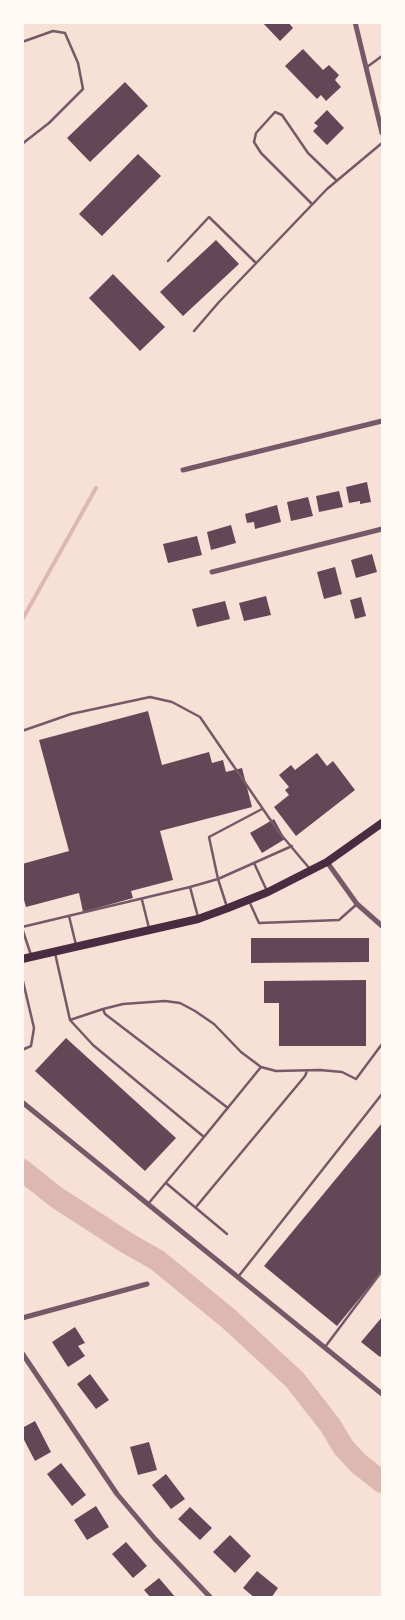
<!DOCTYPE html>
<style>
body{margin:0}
#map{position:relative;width:405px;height:1620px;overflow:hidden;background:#f7e1d7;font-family:Commissioner,sans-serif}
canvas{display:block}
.frame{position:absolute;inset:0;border:24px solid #fffaf5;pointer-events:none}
</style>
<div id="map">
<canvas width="405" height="1620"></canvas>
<div class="frame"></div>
</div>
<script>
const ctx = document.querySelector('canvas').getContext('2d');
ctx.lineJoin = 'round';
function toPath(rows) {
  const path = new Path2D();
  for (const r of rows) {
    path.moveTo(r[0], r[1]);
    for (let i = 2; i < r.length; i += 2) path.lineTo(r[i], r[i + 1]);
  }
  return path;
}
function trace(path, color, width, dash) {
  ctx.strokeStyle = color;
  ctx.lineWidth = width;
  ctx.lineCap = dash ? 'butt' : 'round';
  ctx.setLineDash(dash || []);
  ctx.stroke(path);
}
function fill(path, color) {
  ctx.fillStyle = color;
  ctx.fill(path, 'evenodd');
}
trace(toPath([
 [22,620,96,488]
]), '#dcb8b0', 4);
trace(toPath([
 [22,1170,56,1197,127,1243,157,1260,229,1319,295,1380,330,1425,344,1448,359,1464,382,1482]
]), '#dcb8b0', 22);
fill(toPath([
 [262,22,288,22,293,28,280,41],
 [303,49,323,70,329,65,339,75,335,80,341,87,326,101,321,95,317,99,285,66],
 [125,82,148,106,90,162,67,138],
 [327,110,344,128,327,145,313,131,318,126,314,123],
 [138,154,161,176,102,236,79,214],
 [216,240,239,264,183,316,160,292],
 [113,274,165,327,140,351,89,298],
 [367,482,371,502,360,504,360,501,349,503,346,487],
 [339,491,343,507,319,512,316,496],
 [308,497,313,516,291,521,287,502],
 [277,505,281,522,255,529,254,522,247,523,245,514],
 [231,525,236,543,211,550,207,532],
 [197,536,202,555,168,563,163,544],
 [372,554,377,572,356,578,351,560],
 [335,567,342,594,324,599,317,572],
 [266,596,271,615,244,621,239,603],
 [361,597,366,616,355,619,350,600],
 [225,601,230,619,197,627,192,609],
 [148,711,162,765,209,752,212,763,223,760,226,772,242,768,252,807,160,831,173,880,131,891,133,898,83,912,79,893,26,907,22,893,22,864,69,851,39,740],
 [317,753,327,766,333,761,355,790,296,836,274,807,289,795,285,790,289,787,279,775,291,765,295,770],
 [274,819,285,839,262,853,250,833],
 [251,938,369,938,369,962,251,963],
 [366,980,366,1046,279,1046,279,1003,264,1003,264,981],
 [66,1038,176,1138,145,1171,35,1071],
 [382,1123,382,1271,337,1326,264,1266],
 [382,1317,382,1354,380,1357,361,1342],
 [75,1327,85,1343,78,1346,85,1356,68,1367,52,1342],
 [90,1374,109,1400,96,1409,77,1384],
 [35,1421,51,1452,35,1461,22,1436,22,1428],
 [149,1442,157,1470,138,1475,130,1447],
 [61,1463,86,1495,72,1506,47,1474],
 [166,1474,185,1499,171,1509,152,1485],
 [96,1506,109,1527,87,1540,74,1520],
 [190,1507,212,1528,200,1540,178,1519],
 [230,1535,251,1556,235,1573,213,1552],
 [126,1542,147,1566,133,1578,112,1554],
 [257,1571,278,1588,271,1598,255,1598,243,1588],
 [159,1578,176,1598,151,1598,144,1590]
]), '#644757');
trace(toPath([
 [22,42,53,31,65,33,78,63,83,89,49,123,22,144],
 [367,67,382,56],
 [312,204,261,153,254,142,256,133,275,112,282,115,308,153,337,181],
 [168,261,209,217,256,263],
 [194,331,219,302,327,189,382,143],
 [22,731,71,714,150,697,172,702,200,717,278,831,310,869],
 [254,863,267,891],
 [190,887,198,917],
 [142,900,149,928],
 [249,901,259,923,339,920,357,904],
 [227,907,218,879,209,837,262,809],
 [69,916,76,945],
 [22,927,190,887,218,879,292,846],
 [22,928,31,955],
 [55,953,70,1020,103,1009,123,1004,165,1001,180,1003,195,1011,214,1024,241,1052,261,1067,276,1071,320,1070,342,1072,356,1079,382,1044],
 [22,977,34,1028,31,1046,22,1050],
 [103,1009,105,1014,228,1108],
 [70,1020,93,1045,204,1137,148,1204],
 [204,1137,261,1067],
 [166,1183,227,1234],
 [196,1207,305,1076,307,1071],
 [238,1277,382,1094],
 [325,1347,382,1271]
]), '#755966', 2.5);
trace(toPath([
 [355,22,382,133],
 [183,470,382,421],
 [212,572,382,529],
 [327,862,357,904,382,926],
 [22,1102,382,1394],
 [22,1318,147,1284],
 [22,1353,117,1494,155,1539,211,1598]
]), '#755966', 5);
trace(toPath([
 [22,959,198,919,228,908,268,892,327,862,382,823]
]), '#4a2c40', 8);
</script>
